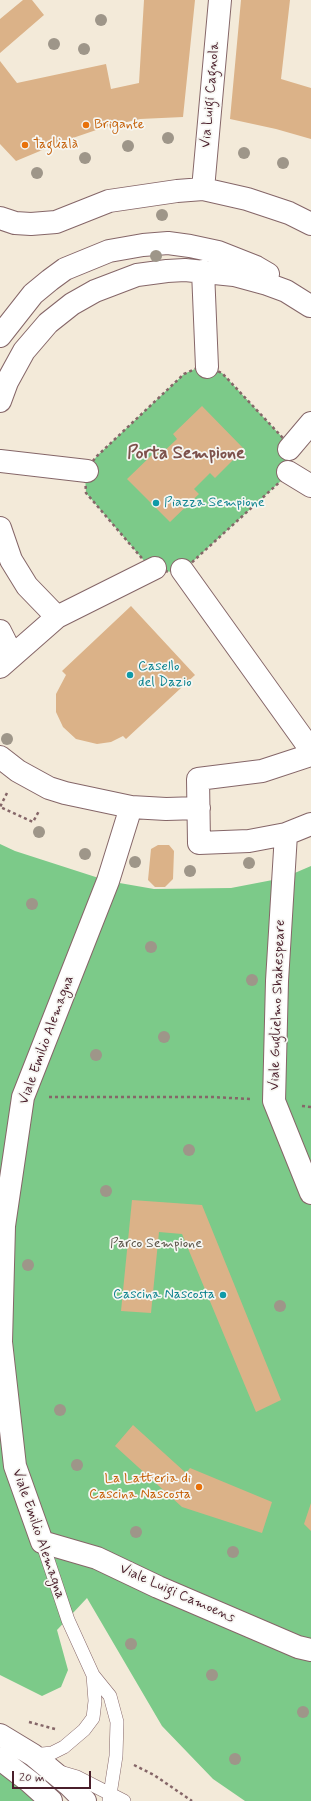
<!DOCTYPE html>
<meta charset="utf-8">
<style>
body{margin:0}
#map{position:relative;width:311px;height:1801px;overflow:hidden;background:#f3ead9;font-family:Mynerve,sans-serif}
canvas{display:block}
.scale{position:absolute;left:12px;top:1771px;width:79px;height:18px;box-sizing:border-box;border:2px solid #4a1f2b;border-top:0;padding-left:5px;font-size:12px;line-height:14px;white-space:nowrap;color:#4a1f2b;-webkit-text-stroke:3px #f6f6f2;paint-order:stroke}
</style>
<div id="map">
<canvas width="311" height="1801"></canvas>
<div class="scale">20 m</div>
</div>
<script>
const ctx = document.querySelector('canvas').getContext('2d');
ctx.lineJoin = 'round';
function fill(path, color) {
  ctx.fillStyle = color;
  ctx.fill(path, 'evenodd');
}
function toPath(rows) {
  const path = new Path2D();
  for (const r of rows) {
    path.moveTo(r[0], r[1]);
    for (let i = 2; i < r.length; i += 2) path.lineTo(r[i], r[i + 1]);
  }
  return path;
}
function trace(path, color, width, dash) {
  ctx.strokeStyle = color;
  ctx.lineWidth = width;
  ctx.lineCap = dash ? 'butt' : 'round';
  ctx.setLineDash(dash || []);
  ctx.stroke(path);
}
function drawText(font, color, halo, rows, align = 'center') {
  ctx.font = font + ' Mynerve,sans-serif';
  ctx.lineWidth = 3.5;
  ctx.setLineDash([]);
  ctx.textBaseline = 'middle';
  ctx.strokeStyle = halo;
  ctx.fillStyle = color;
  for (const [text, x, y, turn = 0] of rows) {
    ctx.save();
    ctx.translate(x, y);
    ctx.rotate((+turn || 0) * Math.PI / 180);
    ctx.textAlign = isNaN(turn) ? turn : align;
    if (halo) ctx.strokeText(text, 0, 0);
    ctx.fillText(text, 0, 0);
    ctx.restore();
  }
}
fill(toPath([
 [207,367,222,373,282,437,290,454,290,461,283,479,189,565,173,572,163,571,146,563,93,501,86,493,85,475,88,467,97,456,184,374,197,368],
 [0,844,15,851,108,881,154,889,231,888,283,878,311,866,311,1801,245,1801,213,1779,162,1726,87,1598,57,1630,68,1670,61,1687,42,1696,0,1675],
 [0,1769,42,1801,0,1801]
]), '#7cca89');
fill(toPath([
 [23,0,32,0,44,15,0,53,0,19],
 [144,0,195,0,183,117,140,119,105,127,64,141,16,161,0,144,0,61,17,83,106,64,111,89,139,83],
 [241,0,290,0,281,79,311,88,311,139,276,129,230,119],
 [202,406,244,449,215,478,210,473,194,489,199,494,170,522,127,479,156,451,160,455,177,439,173,434],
 [131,606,195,675,126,739,123,736,111,742,97,744,76,739,63,727,56,712,56,694,66,675,62,671],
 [158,845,169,845,174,851,173,879,165,887,155,887,148,880,151,849],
 [132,1200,202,1205,281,1400,256,1412,182,1234,159,1232,151,1313,121,1311],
 [133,1425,186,1473,190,1468,272,1502,262,1533,182,1507,115,1446],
 [311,1503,311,1531,304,1524]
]), '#dbb288');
const lane = toPath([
 [42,1542,68,1620,93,1675,110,1696,117,1722,116,1756,109,1801],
 [33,1755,52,1753,64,1747,84,1730,93,1718,95,1701,93,1675],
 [60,1772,77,1777,124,1801]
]);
const street = toPath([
 [203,189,220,0],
 [0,218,15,223,31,224,56,222,109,201,177,191,203,189,247,199,289,213,311,224],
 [203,271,207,367],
 [0,336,33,294,50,280,65,269,109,251,143,245,168,243,190,246,218,252,256,267,268,274],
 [0,401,7,382,24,351,48,323,72,304,95,291,137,275,167,271,185,270,234,275,267,284,286,291,310,306],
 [289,449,311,423],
 [0,461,87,471],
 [288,472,311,486],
 [0,528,11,560,27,586,57,617],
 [182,570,311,750],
 [0,631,12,655],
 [0,667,57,617,155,568],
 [311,755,262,771,198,779,199,843,249,841,286,834,311,824],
 [0,757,18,771,49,788,65,793,131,807,166,809,199,808],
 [131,807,108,881,23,1097,4,1226,1,1342,15,1466,42,1542,97,1558,158,1587,298,1647,311,1650],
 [286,834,277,981,274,1101,311,1193]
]);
const secondary = toPath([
 [0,1735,33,1755,69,1785,85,1801],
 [0,1759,30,1782,51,1801]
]);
trace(lane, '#856668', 14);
trace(street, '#856668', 24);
trace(secondary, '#856668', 24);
trace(toPath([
 [207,367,222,373,282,437,289,449,290,461,288,472,283,479,189,565,182,570,173,572,163,571,146,563,93,501,86,493,85,475,88,467,97,456,184,374,197,368,207,367],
 [7,793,0,807,33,822,39,811],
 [49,1097,212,1097,250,1099],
 [302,1106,311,1107],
 [29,1722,55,1729],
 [134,1765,154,1775,192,1801]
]), '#856668', 2.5, [3, 3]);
trace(lane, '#fff', 13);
trace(street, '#fff', 22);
trace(secondary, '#fff', 22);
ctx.fillStyle = '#9e9689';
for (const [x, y] of [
 [101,20],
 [54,44],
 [84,49],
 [168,138],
 [128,146],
 [244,153],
 [85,158],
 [283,163],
 [37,173],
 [162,215],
 [156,256],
 [7,739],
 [39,832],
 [85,854],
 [135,862],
 [249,863],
 [190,871],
 [32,904],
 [151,947],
 [252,980],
 [164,1037],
 [96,1055],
 [189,1150],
 [106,1191],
 [28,1265],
 [280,1306],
 [60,1410],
 [77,1465],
 [136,1532],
 [233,1552],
 [131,1644],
 [212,1675],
 [303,1712],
 [235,1759]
]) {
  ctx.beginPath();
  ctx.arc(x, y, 6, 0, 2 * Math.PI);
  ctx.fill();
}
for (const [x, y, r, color] of [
 [86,125,4,"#e8710a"],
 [25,145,4,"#e8710a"],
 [156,503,4,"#0f9aa8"],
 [130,675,4,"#0f9aa8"],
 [223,1295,4,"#0f9aa8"],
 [199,1487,4,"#e8710a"]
]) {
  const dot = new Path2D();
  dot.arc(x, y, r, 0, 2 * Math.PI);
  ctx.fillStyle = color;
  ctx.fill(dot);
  trace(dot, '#f6f6f2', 1.5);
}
drawText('14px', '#4a1f2b', '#f6f6f2', [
 ["Via Luigi Cagnola",211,95,-85],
 ["Viale Guglielmo Shakespeare",278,1005,-88],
 ["Viale Emilio Alemagna",47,1040,-70],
 ["Viale Emilio Alemagna",38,1534,71],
 ["Viale Luigi Camoens",177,1594,24]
]);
drawText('14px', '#c56008', '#f6f6f2', [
 ["Brigante",94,125],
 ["Taglialà",33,145],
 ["La Latteria di",191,1479,"right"],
 ["Cascina Nascosta",191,1495,"right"]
], 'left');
drawText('14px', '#0d838f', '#f6f6f2', [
 ["Piazza Sempione",164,503],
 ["Casello",138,667],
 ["del Dazio",138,683],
 ["Cascina Nascosta",215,1295,"right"]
], 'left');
drawText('14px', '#595247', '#f6f6f2', [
 ["Parco Sempione",156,1244]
]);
drawText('bold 18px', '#7d524c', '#f6f6f2', [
 ["Porta Sempione",186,454]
]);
</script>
